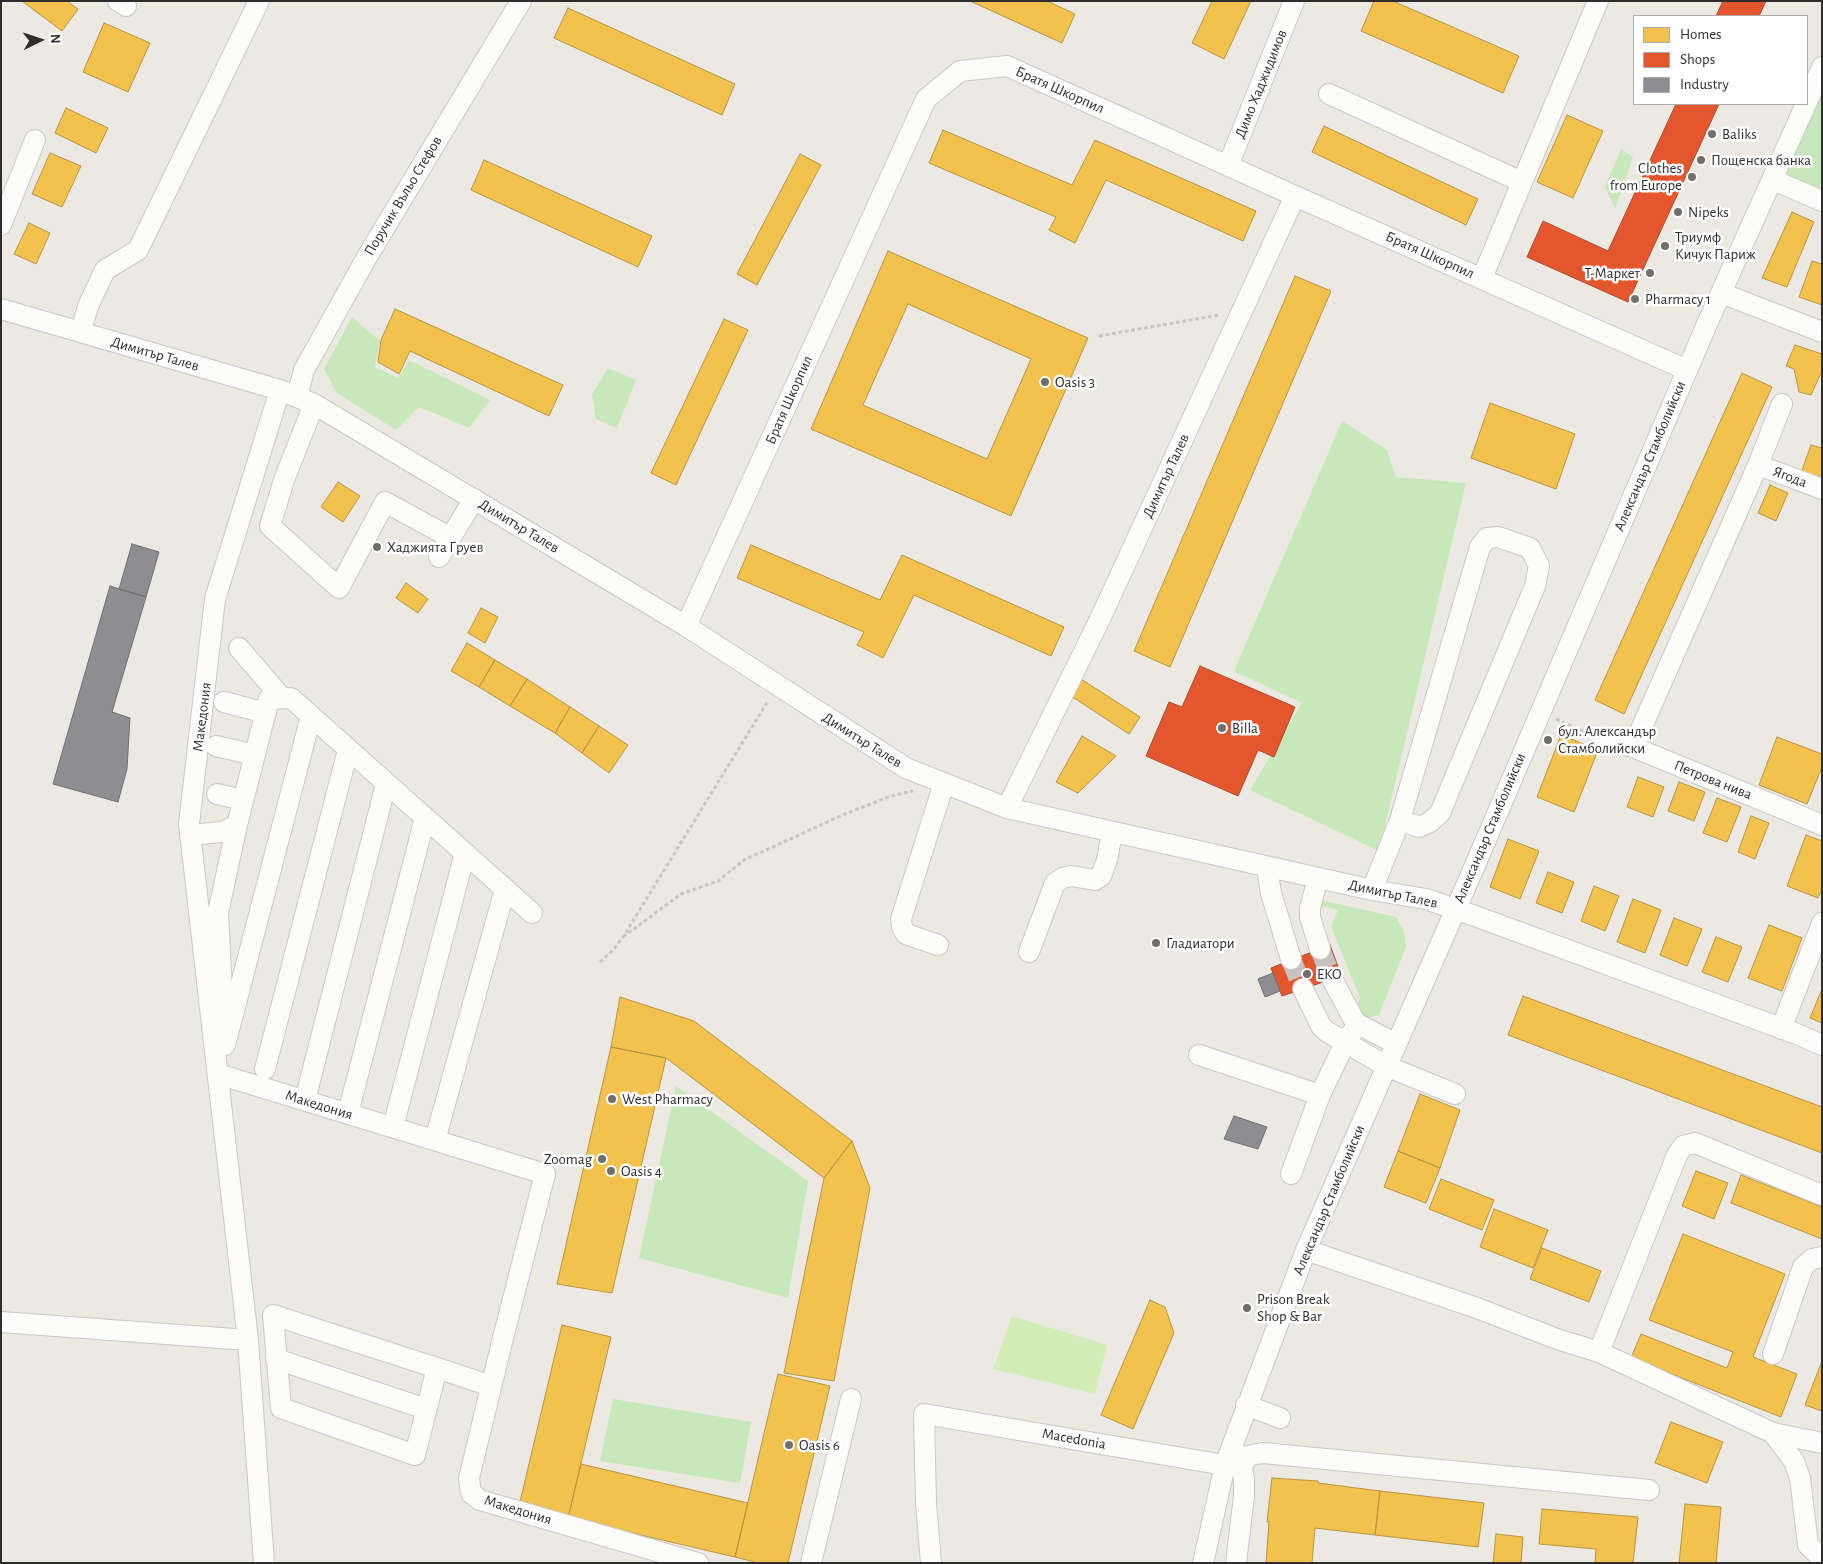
<!DOCTYPE html>
<meta charset="utf-8">
<style>
body{margin:0}
#map{position:relative;width:1823px;height:1564px;overflow:hidden;background:#ece9e2;font-family:"Alegreya Sans",sans-serif}
canvas{display:block}
.frame{position:absolute;inset:0;border:2px solid #2d2d2d;pointer-events:none}
.legend{position:absolute;left:1633px;top:15px;width:175px;height:90px;box-sizing:border-box;background:#fff;border:1px solid #ababab;margin:0;padding:6px 9px;list-style:none;font-size:15px;color:#2d2d2d}
.legend li{display:flex;align-items:center;gap:10px;height:25px}
.legend b{width:25px;border:1px solid #ababab}
.north{position:absolute;left:15px;top:15px;width:50px;height:50px;-webkit-text-stroke:4px #fff;paint-order:stroke;rotate:86deg;font-size:14px;font-weight:700;line-height:20px;text-align:center;color:#2d2d2d}
.north::after{content:'';display:block;margin:auto;width:18px;height:22px;background:#2d2d2d;clip-path:polygon(50% 0,100% 100%,50% 72%,0 100%)}
</style>
<div id="map">
<canvas width="1823" height="1564"></canvas>
<div class="frame"></div>
<ul class="legend">
<li><b style="height:14px;background:#f2c14e"></b>Homes</li>
<li><b style="height:14px;background:#e4572e"></b>Shops</li>
<li><b style="height:14px;background:#8d8d92"></b>Industry</li>
</ul>
<div class="north">N</div>
</div>
<script>
const ctx = document.querySelector('canvas').getContext('2d');
ctx.lineJoin = 'round';
function fill(path, color) {
  ctx.fillStyle = color;
  ctx.fill(path, 'evenodd');
}
function toPath(rows) {
  const path = new Path2D();
  for (const r of rows) {
    path.moveTo(r[0], r[1]);
    for (let i = 2; i < r.length; i += 2) path.lineTo(r[i], r[i + 1]);
  }
  return path;
}
function trace(path, color, width, dash) {
  ctx.strokeStyle = color;
  ctx.lineWidth = width;
  ctx.lineCap = dash ? 'butt' : 'round';
  ctx.setLineDash(dash || []);
  ctx.stroke(path);
}
function drawText(font, color, halo, rows, align = 'center') {
  ctx.font = font + ' "Alegreya Sans",sans-serif';
  ctx.lineWidth = 5;
  ctx.setLineDash([]);
  ctx.textBaseline = 'middle';
  ctx.strokeStyle = halo;
  ctx.fillStyle = color;
  for (const [text, x, y, turn = 0] of rows) {
    ctx.save();
    ctx.translate(x, y);
    ctx.rotate((+turn || 0) * Math.PI / 180);
    ctx.textAlign = isNaN(turn) ? turn : align;
    if (halo) ctx.strokeText(text, 0, 0);
    ctx.fillText(text, 0, 0);
    ctx.restore();
  }
}
fill(toPath([
 [1822,83,1822,181,1816,195,1779,180],
 [1621,149,1633,157,1615,209,1605,187],
 [352,317,380,341,375,367,398,378,409,360,490,400,469,428,419,407,396,430,337,393,324,369],
 [608,368,636,380,617,428,596,419,592,394],
 [1342,421,1387,450,1396,477,1466,483,1379,851,1250,790,1302,703,1234,671],
 [1316,899,1396,917,1404,932,1406,947,1379,1015,1361,1020,1354,1013,1360,998,1331,927,1338,910,1312,903],
 [676,1086,808,1181,788,1298,639,1258],
 [613,1399,751,1422,740,1483,600,1461]
]), '#c7e8ba');
fill(toPath([
 [1012,1316,1107,1345,1095,1394,993,1369]
]), '#d2edb7');
const homes = toPath([
 [22,1,67,1,78,9,62,31,22,1],
 [970,1,1047,1,1075,14,1062,43,970,1],
 [1212,1,1251,1,1224,59,1192,43,1212,1],
 [1374,1,1393,1,1519,56,1503,93,1361,31,1374,1],
 [568,8,735,84,722,115,554,38,568,8],
 [104,23,150,43,128,92,83,72,104,23],
 [66,108,108,128,96,153,55,133,66,108],
 [1567,115,1603,131,1573,198,1537,182,1567,115],
 [1324,126,1478,199,1466,225,1312,152,1324,126],
 [943,130,1072,185,1095,140,1256,211,1243,241,1106,180,1075,243,1049,230,1056,217,929,163,943,130],
 [50,153,81,166,62,207,32,194,50,153],
 [800,154,821,165,757,285,737,274,800,154],
 [484,160,652,236,638,267,471,190,484,160],
 [1792,212,1814,222,1787,287,1762,278,1792,212],
 [29,223,50,233,36,264,14,254,29,223],
 [888,251,1088,338,1011,516,811,429,888,251],
 [908,304,1031,359,987,459,863,405,908,304],
 [1812,261,1822,264,1822,305,1799,297,1812,261],
 [1295,276,1331,291,1170,667,1134,651,1295,276],
 [395,309,563,385,549,416,410,351,399,374,378,362,381,340,395,309],
 [724,319,748,330,676,485,651,473,724,319],
 [1795,345,1822,354,1822,371,1811,395,1799,392,1794,369,1786,366,1795,345],
 [1742,373,1772,387,1624,714,1595,700,1742,373],
 [1490,403,1575,434,1556,489,1471,458,1490,403],
 [1811,445,1822,448,1822,484,1800,476,1811,445],
 [338,482,360,496,343,522,321,507,338,482],
 [1770,485,1788,493,1776,521,1758,513,1770,485],
 [751,545,880,600,902,555,1064,627,1051,656,914,595,883,658,857,645,864,632,737,578,751,545],
 [406,583,428,599,418,613,396,598,406,583],
 [481,608,498,617,485,643,468,633,481,608],
 [467,643,495,660,479,687,451,671,467,643],
 [495,660,527,679,510,706,479,687,495,660],
 [527,679,570,707,555,733,510,706,527,679],
 [1081,679,1140,717,1129,734,1071,696,1081,679],
 [570,707,599,726,582,753,555,733,570,707],
 [599,726,628,745,609,773,582,753,599,726],
 [1561,735,1598,750,1574,812,1537,797,1561,735],
 [1082,736,1116,756,1078,793,1056,782,1082,736],
 [1777,737,1822,754,1822,767,1807,804,1759,785,1777,737],
 [1638,777,1664,787,1653,817,1627,807,1638,777],
 [1679,782,1705,792,1694,821,1668,811,1679,782],
 [1717,798,1741,807,1727,842,1703,833,1717,798],
 [1751,816,1769,823,1755,859,1738,852,1751,816],
 [1806,835,1822,841,1822,889,1818,898,1787,886,1806,835],
 [1508,839,1539,851,1520,899,1490,887,1508,839],
 [1548,872,1574,882,1562,913,1536,903,1548,872],
 [1594,886,1619,896,1605,931,1581,921,1594,886],
 [1633,899,1661,910,1645,953,1617,942,1633,899],
 [1674,918,1702,929,1687,966,1660,955,1674,918],
 [1769,925,1802,938,1782,991,1748,978,1769,925],
 [1716,937,1742,947,1728,982,1702,972,1716,937],
 [1822,989,1822,1023,1810,1018,1822,989],
 [1523,996,1822,1107,1822,1153,1508,1035,1523,996],
 [620,997,694,1021,852,1141,824,1178,666,1058,611,1047,620,997],
 [611,1047,666,1058,612,1293,557,1284,611,1047],
 [1420,1094,1460,1110,1440,1168,1398,1151,1420,1094],
 [852,1141,870,1188,834,1381,784,1373,824,1178,852,1141],
 [1398,1151,1440,1168,1426,1203,1384,1187,1398,1151],
 [1696,1171,1728,1183,1714,1219,1682,1206,1696,1171],
 [1741,1175,1822,1207,1822,1239,1731,1203,1741,1175],
 [1441,1179,1494,1200,1482,1230,1429,1209,1441,1179],
 [1494,1209,1548,1230,1533,1268,1480,1247,1494,1209],
 [1683,1234,1785,1274,1753,1357,1797,1374,1781,1417,1631,1358,1641,1334,1727,1368,1733,1352,1649,1320,1683,1234],
 [1542,1248,1601,1271,1589,1302,1530,1279,1542,1248],
 [1150,1300,1165,1307,1174,1333,1133,1429,1101,1415,1150,1300],
 [562,1325,611,1337,568,1518,519,1506,562,1325],
 [1822,1361,1822,1411,1805,1405,1822,1361],
 [778,1374,830,1386,788,1563,758,1563,735,1557,778,1374],
 [1671,1422,1723,1442,1707,1483,1655,1463,1671,1422],
 [581,1464,748,1503,735,1557,568,1518,581,1464],
 [1272,1478,1318,1481,1318,1483,1380,1491,1375,1535,1315,1528,1312,1563,1266,1563,1269,1522,1267,1522,1272,1478],
 [1380,1491,1484,1503,1478,1547,1375,1535,1380,1491],
 [1685,1504,1721,1507,1716,1563,1679,1563,1685,1504],
 [1542,1509,1638,1517,1633,1563,1595,1563,1596,1549,1539,1544,1542,1509],
 [1496,1534,1523,1537,1521,1563,1493,1563,1496,1534]
]);
fill(homes, '#f2c14e');
trace(homes, '#b79544', 1);
const shops = toPath([
 [1723,1,1766,1,1759,16,1716,16,1723,1],
 [1676,104,1719,104,1628,302,1527,257,1543,221,1608,251,1676,104],
 [1200,666,1295,707,1274,757,1258,750,1238,796,1146,756,1169,702,1182,707,1200,666],
 [1330,945,1340,972,1332,979,1282,996,1271,968,1330,945]
]);
fill(shops, '#e4572e');
trace(shops, '#ad4a2e', 1);
const industry = toPath([
 [132,544,159,552,146,597,119,589,132,544],
 [110,586,146,597,112,712,130,718,127,769,118,802,53,784,110,586],
 [1273,973,1280,991,1265,997,1258,979,1273,973],
 [1234,1116,1267,1127,1258,1149,1224,1139,1234,1116]
]);
fill(industry, '#8d8d92');
trace(industry, '#707074', 1);
trace(toPath([
 [1320,949,1332,979],
 [1291,959,1303,989]
]), '#c6c3be', 20, [20, 10]);
const minor = toPath([
 [118,1,126,6],
 [1329,94,1522,182],
 [1807,102,1822,67],
 [1228,166,1294,1],
 [1773,180,1822,201],
 [1,225,35,140],
 [1482,278,1598,1],
 [1721,293,1822,332],
 [1,309,280,390,314,404,686,626,906,768,1007,808,1372,890,1426,899,1475,916,1797,1034,1822,1045],
 [80,332,89,304,105,270,138,250,259,1],
 [297,397,304,370,367,257,521,1],
 [314,404,284,480,270,526,339,588,385,502,451,538],
 [1758,465,1822,489],
 [439,557,474,499],
 [686,626,926,99,960,71,1007,66,1295,196,1687,370],
 [239,648,282,698],
 [224,702,266,713],
 [1603,740,1633,747,1822,825],
 [216,746,255,755],
 [1633,747,1758,465,1782,404],
 [217,794,243,800],
 [1007,808,1100,619,1295,196],
 [190,835,222,832,237,825,269,699,291,698,532,913],
 [1267,867,1271,893,1291,959],
 [1318,878,1310,908,1310,917,1320,949],
 [1372,890,1400,820,1480,547,1487,538,1498,537,1530,548,1539,566,1535,586,1440,813,1430,822,1419,827,1400,820],
 [938,945,906,934,902,927,901,919,944,783],
 [1029,952,1055,883,1063,878,1071,876,1095,880,1101,876,1107,860,1112,832],
 [1332,979,1354,1020,1358,1024,1396,1044],
 [1303,989,1321,1026,1326,1031,1386,1066,1455,1094],
 [223,1011,218,913,237,825],
 [1781,1029,1822,923],
 [225,1045,311,716],
 [1199,1055,1320,1095],
 [265,1069,348,750],
 [218,1074,545,1174,503,1338,469,1478,471,1493,480,1500,698,1563],
 [305,1100,386,784],
 [348,1113,425,818],
 [393,1127,465,853],
 [435,1140,505,889],
 [1291,1174,1320,1095,1345,1043,1358,1024],
 [1306,1250,1477,1308,1557,1339,1599,1352,1773,1433,1822,1443],
 [1,1322,248,1340],
 [1599,1352,1677,1155,1683,1146,1695,1143,1822,1195],
 [1773,1354,1803,1267,1812,1259,1822,1257],
 [276,1359,426,1409],
 [437,1368,415,1455,281,1408,273,1315,437,1368,491,1386],
 [1246,1405,1280,1418],
 [1773,1433,1794,1461,1800,1478,1808,1545,1822,1558],
 [1242,1468,1247,1456,1263,1453,1649,1490],
 [264,1563,248,1340,189,824,215,599,280,390],
 [811,1563,851,1399],
 [931,1563,926,1503,924,1414,1242,1468,1244,1481,1244,1496,1236,1563],
 [1203,1563,1225,1465,1306,1250,1473,870,1707,324,1806,104]
]);
trace(minor, '#c9c8c7', 22);
trace(toPath([
 [1099,336,1219,315],
 [1556,719,1587,733],
 [623,937,681,894,718,881,744,860,845,814,891,796,913,791],
 [600,962,613,950,623,937,768,701]
]), '#c8c8c8', 3, [4, 2.5]);
trace(minor, '#fcfcfb', 20);
for (const [x, y, r, color] of [
 [1712,134,5,"#706f6c"],
 [1701,160,5,"#706f6c"],
 [1692,177,5,"#706f6c"],
 [1678,212,5,"#706f6c"],
 [1665,246,5,"#706f6c"],
 [1650,273,5,"#706f6c"],
 [1635,299,5,"#706f6c"],
 [1045,382,5,"#706f6c"],
 [377,547,5,"#706f6c"],
 [1222,728,5,"#706f6c"],
 [1548,740,5,"#706f6c"],
 [1156,943,5,"#706f6c"],
 [1307,974,5,"#706f6c"],
 [612,1099,5,"#706f6c"],
 [602,1159,5,"#706f6c"],
 [611,1171,5,"#706f6c"],
 [1247,1308,5,"#706f6c"],
 [789,1445,5,"#706f6c"]
]) {
  const dot = new Path2D();
  dot.arc(x, y, r, 0, 2 * Math.PI);
  ctx.fillStyle = color;
  ctx.fill(dot);
  trace(dot, '#fff', 2);
}
drawText('15px', '#2d2d2d', '#fff', [
 ["Димо Хаджидимов",1261,84,-68],
 ["Братя Шкорпил",1060,90,24],
 ["Поручик Въльо Стефов",403,196,-59],
 ["Братя Шкорпил",1430,255,24],
 ["Димитър Талев",155,354,16],
 ["Братя Шкорпил",789,400,-66],
 ["Александър Стамболийски",1650,456,-67],
 ["Димитър Талев",1166,476,-65],
 ["Ягода",1790,477,21],
 ["Димитър Талев",519,526,31],
 ["Македония",202,717,-83],
 ["Димитър Талев",862,740,32],
 ["Петрова нива",1713,780,22],
 ["Александър Стамболийски",1490,828,-67],
 ["Димитър Талев",1393,894,12],
 ["Македония",319,1105,17],
 ["Александър Стамболийски",1329,1200,-67],
 ["Macedonia",1074,1439,10],
 ["Македония",518,1510,17]
]);
drawText('15px', '#2d2d2d', '#fff', [
 ["Baliks",1722,134],
 ["Пощенска банка",1711,160],
 ["Clothes",1682,168,"right"],
 ["from Europe",1682,185,"right"],
 ["Nipeks",1688,212],
 ["Триумф",1675,237],
 ["Кичук Париж",1675,254],
 ["Т-Маркет",1640,273,"right"],
 ["Pharmacy 1",1645,299],
 ["Oasis 3",1055,382],
 ["Хаджията Груев",387,547],
 ["Billa",1232,728],
 ["бул. Александър",1558,731],
 ["Стамболийски",1558,748],
 ["Гладиатори",1166,943],
 ["EKO",1317,974],
 ["West Pharmacy",622,1099],
 ["Zoomag",592,1159,"right"],
 ["Oasis 4",621,1171],
 ["Prison Break",1257,1299],
 ["Shop & Bar",1257,1316],
 ["Oasis 6",799,1445]
], 'left');
</script>
